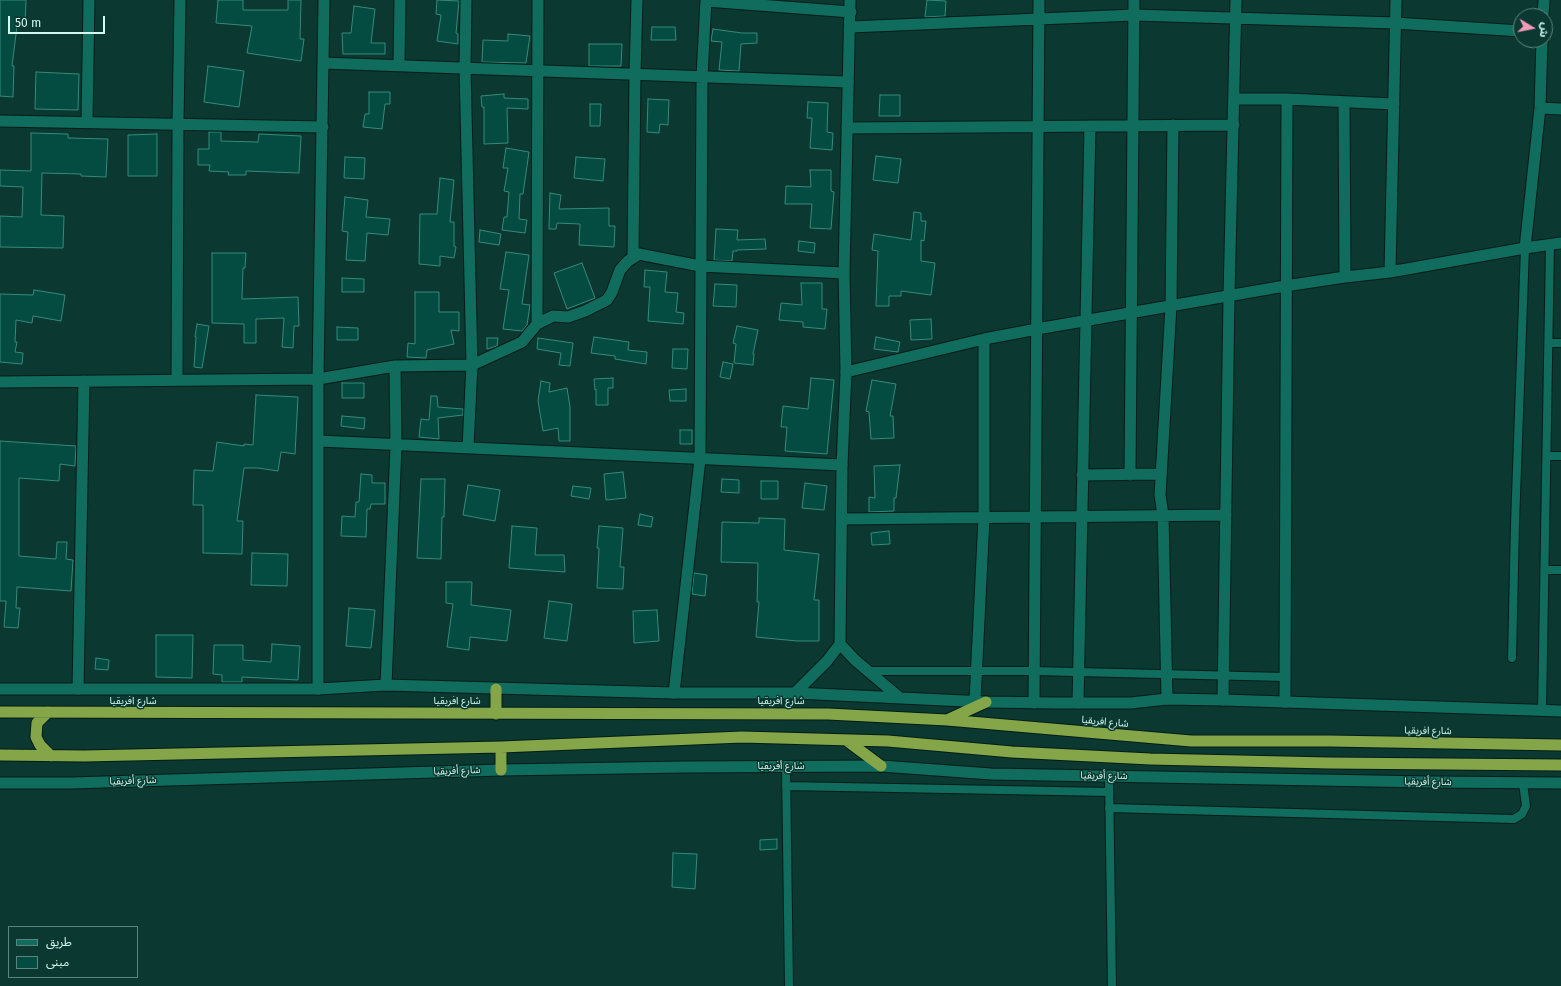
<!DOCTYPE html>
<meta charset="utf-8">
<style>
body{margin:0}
#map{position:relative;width:1561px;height:986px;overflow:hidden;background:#0b3830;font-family:"Fira Sans","Noto Sans Arabic",sans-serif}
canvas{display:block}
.legend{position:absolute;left:8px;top:926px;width:130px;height:52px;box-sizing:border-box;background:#0b3830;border:1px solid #5b857c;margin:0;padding:5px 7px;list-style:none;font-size:12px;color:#d2f9ef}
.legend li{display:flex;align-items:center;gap:8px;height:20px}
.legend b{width:20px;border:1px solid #5b857c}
.north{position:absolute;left:1513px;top:8px;width:40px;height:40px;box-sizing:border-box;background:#0b3830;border:1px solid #5b857c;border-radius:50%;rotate:100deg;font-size:11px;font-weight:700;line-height:16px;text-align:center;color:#d2f9ef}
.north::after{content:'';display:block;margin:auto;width:14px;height:18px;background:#f09ab7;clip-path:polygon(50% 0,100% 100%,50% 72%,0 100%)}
.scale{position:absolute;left:8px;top:16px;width:97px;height:18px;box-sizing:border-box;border:2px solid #d2f9ef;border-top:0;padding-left:5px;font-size:12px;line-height:14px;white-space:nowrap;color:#d2f9ef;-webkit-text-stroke:3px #0b3830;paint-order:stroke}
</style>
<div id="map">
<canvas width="1561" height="986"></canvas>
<ul class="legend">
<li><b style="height:5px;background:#106d5e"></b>طريق</li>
<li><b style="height:11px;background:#044c41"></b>مبنى</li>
</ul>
<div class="north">ش</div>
<div class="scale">50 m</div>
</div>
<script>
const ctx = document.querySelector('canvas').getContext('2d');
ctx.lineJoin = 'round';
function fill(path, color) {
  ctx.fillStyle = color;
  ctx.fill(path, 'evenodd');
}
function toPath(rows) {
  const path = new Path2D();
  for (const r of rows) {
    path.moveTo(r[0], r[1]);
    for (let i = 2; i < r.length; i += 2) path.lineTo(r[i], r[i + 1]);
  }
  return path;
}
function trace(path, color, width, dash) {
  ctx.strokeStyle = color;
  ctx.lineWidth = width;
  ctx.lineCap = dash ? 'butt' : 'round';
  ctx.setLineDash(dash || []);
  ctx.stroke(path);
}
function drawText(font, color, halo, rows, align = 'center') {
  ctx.font = font + ' "Fira Sans","Noto Sans Arabic",sans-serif';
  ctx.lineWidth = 3;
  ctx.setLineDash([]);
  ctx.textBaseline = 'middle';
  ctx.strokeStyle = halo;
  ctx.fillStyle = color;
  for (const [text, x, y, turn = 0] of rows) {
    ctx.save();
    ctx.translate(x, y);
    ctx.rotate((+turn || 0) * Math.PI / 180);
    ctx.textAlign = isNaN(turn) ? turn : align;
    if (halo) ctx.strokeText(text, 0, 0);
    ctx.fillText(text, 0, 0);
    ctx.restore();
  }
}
const building = toPath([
 [0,0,26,0,25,27,17,26,12,66,14,66,13,97,0,96,0,0],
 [218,0,243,0,243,10,288,10,288,0,301,0,300,39,304,39,301,61,247,53,252,26,216,23,218,0],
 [437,0,459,1,456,33,458,34,458,44,437,41,441,15,436,14,437,0],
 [927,0,946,1,945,16,925,17,927,0],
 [354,6,375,9,371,43,385,43,385,54,343,54,342,33,351,33,354,6],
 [652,27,675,27,676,40,651,40,652,27],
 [713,29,742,33,757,33,757,43,741,44,739,71,719,70,722,42,711,41,713,29],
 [508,34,530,36,526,63,482,62,483,40,508,41,508,34],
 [589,44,622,44,621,66,589,66,589,44],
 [208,66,244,71,239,107,204,102,208,66],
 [36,72,79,74,78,110,35,109,36,72],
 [369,92,390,92,390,104,385,104,382,129,363,127,365,114,369,114,369,92],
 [504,94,504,98,528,99,528,109,507,108,508,143,484,144,484,107,482,107,481,96,504,94],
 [880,95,900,95,900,116,879,116,880,95],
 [648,99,669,100,668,125,660,124,659,133,647,132,648,99],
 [808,102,828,103,827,132,833,133,832,150,810,148,812,118,807,118,808,102],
 [590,104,601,104,600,126,590,126,590,104],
 [209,132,221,132,221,141,258,142,259,134,301,136,299,173,246,171,246,175,228,175,229,172,209,171,210,165,198,165,198,149,209,149,209,132],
 [31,133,68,134,68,138,108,139,106,177,81,176,81,174,42,173,41,215,64,216,63,248,0,247,0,216,22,217,23,187,0,186,0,170,31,171,31,133],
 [157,134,157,176,128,176,128,135,157,134],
 [506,148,529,152,523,194,520,194,519,219,527,220,525,233,502,230,504,217,507,217,509,192,504,191,508,168,503,168,506,148],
 [876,156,901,159,898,183,873,180,876,156],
 [345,157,365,158,364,179,344,178,345,157],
 [576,157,605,159,603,181,574,178,576,157],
 [810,170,831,170,831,191,834,192,831,229,810,228,812,204,785,204,786,186,811,187,810,170],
 [440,178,454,180,450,222,454,222,454,246,456,247,454,258,440,256,440,266,419,264,420,214,437,214,440,178],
 [550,193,561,195,559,209,609,208,609,226,615,226,614,247,579,245,580,224,557,223,556,229,549,229,550,193],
 [345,197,368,200,366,217,390,219,388,235,367,233,365,261,346,260,348,232,342,231,345,197],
 [914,212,921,213,921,221,926,221,924,241,921,240,921,261,935,263,931,295,901,291,901,296,889,296,889,306,876,306,878,251,872,250,874,234,911,240,914,212],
 [716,229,738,230,737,240,765,239,766,249,737,250,737,251,733,251,732,261,714,260,716,229],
 [480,230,501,234,499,245,479,242,480,230],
 [799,241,815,243,814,253,798,251,799,241],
 [506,252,529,255,522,304,530,305,527,325,522,331,503,329,509,290,500,289,506,252],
 [212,253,246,253,245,268,243,268,242,299,298,297,299,326,294,326,293,348,282,347,284,318,256,319,256,343,244,343,244,324,212,323,212,253],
 [582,263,595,298,567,309,554,273,582,263],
 [645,270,667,272,665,292,678,293,676,312,684,313,683,324,648,321,650,287,644,287,645,270],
 [342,278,364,279,364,292,342,292,342,278],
 [801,283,822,283,822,309,827,309,825,329,803,327,803,322,779,320,781,303,802,305,801,283],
 [715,284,737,285,736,307,713,306,715,284],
 [34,290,65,295,61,321,33,316,32,323,16,320,15,342,17,342,15,352,23,353,22,364,0,362,0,294,33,295,34,290],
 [415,292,439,292,439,312,459,312,459,331,451,330,454,344,427,350,426,358,407,357,408,343,415,344,415,292],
 [931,319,932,339,911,340,910,320,931,319],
 [197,324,209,326,202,368,194,367,196,337,195,337,197,324],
 [737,326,758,330,753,354,754,354,753,365,734,363,736,344,733,343,737,326],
 [337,327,358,328,358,340,337,340,337,327],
 [594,337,629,342,628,350,647,352,646,364,615,359,615,356,591,353,594,337],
 [876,337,900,342,898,352,874,349,876,337],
 [487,338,498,338,497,346,487,349,487,338],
 [538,338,573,343,570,366,559,365,561,353,537,349,538,338],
 [673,349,688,349,687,369,672,368,673,349],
 [723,362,733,364,730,379,720,377,723,362],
 [613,378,613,388,608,388,608,405,596,405,596,389,595,390,594,379,613,378],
 [811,378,834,380,827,454,785,451,787,427,781,427,783,406,808,409,811,378],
 [872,380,896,384,890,416,893,416,894,438,871,439,869,412,866,411,872,380],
 [541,381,550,383,549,392,567,388,570,407,570,441,559,441,558,428,543,431,538,401,541,381],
 [342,383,364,383,364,398,342,398,342,383],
 [686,389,686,401,670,401,669,390,686,389],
 [256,395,298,397,295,454,281,452,278,471,258,468,244,468,237,521,243,521,242,554,203,553,203,505,193,505,194,470,213,471,217,442,244,446,244,444,253,445,256,395],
 [431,396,437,396,438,407,463,409,463,415,438,418,439,439,419,437,421,419,429,420,431,396],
 [342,416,365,418,364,429,341,426,342,416],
 [680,430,692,430,692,444,680,444,680,430],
 [0,441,76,446,75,466,60,464,59,481,19,478,19,556,56,559,57,542,67,542,66,559,73,560,71,591,17,587,16,608,20,608,18,628,4,627,6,601,0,601,0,441],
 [900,465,896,498,894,498,894,511,869,512,869,497,875,498,874,466,900,465],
 [623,472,626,498,606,500,604,474,623,472],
 [361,474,372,475,372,483,385,483,385,504,371,504,370,509,367,509,366,537,341,536,342,516,355,517,356,502,359,502,361,474],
 [421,479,445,479,444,517,442,517,441,559,417,558,421,479],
 [722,479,739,480,739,493,721,492,722,479],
 [761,481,778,481,778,499,761,499,761,481],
 [805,483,827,486,824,510,802,508,805,483],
 [468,485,500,490,495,521,463,515,468,485],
 [573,486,591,488,589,499,571,496,573,486],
 [640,514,653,517,651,527,638,525,640,514],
 [759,518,785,519,784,550,819,554,814,600,819,600,819,641,797,641,756,637,759,602,757,602,758,563,721,562,722,522,759,523,759,518],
 [512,526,537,528,535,555,564,555,565,572,509,568,512,526],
 [599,526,623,528,620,567,624,567,623,589,597,588,599,548,597,548,599,526],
 [889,531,890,544,872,545,871,533,889,531],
 [252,553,288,554,287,586,251,585,252,553],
 [694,573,707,575,705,596,692,594,694,573],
 [446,582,472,582,471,605,511,610,507,641,470,637,469,650,447,647,453,604,446,603,446,582],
 [549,601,572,604,567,641,544,638,549,601],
 [349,608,375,610,371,648,346,646,349,608],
 [657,610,659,641,634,643,633,611,657,610],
 [156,635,193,635,192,678,156,677,156,635],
 [272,644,300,646,298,680,242,677,242,682,222,682,222,675,213,674,214,645,243,645,243,660,271,662,272,644],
 [96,658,109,660,108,670,95,669,96,658],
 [777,839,777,849,760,850,760,840,777,839],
 [673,853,697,854,695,889,672,887,673,853]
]);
fill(building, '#044c41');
trace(building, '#378a7a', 1);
const service = toPath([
 [1549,343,1561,343],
 [1547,456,1561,456],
 [1545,570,1561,570],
 [1512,658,1515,523,1525,248],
 [867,671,1034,671,1285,677],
 [1542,711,1550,245],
 [786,767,789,986],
 [1109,776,1112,986],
 [786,786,1109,792],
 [1109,808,1514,819,1522,814,1526,806,1523,783]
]);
const minor = toPath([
 [466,0,465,68,472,365,468,448],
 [706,1,851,12],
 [1543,16,1544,0],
 [850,27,1134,15,1395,23,1521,31],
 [323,63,848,82],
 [399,65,400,0],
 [1234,99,1287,99,1394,104],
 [1344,102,1345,277],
 [1540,108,1561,109],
 [0,121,323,127],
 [87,122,89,0],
 [847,128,1234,125],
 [1525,248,1540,108,1542,40],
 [633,256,635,74,637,0],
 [1390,272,1396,0],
 [537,324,538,0],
 [846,372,984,339,1037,329,1285,286,1345,277,1390,272,1525,248,1561,243],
 [177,380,178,124,180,0],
 [0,382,318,379,395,366,472,365,522,342,537,324,553,316,568,317,585,311,607,300,612,292,620,270,628,261,639,254,700,266,844,273],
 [319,441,842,465],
 [1082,475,1160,474],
 [1130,475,1134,0],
 [842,519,1226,515],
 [386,685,396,446,395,366],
 [78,689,84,381],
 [318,689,318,379,324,0],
 [674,693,700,459,702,77,706,0],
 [1167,699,1163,515,1160,495,1171,306,1173,125],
 [1223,700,1229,296,1236,0],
 [975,701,984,518,984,339],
 [1285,702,1287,99],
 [1034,703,1039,0],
 [1078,703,1090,126]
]);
const tertiary = toPath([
 [840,644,855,660,900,698],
 [0,689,318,689,386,685,674,693,795,693,986,702,1056,703,1131,703,1167,699,1223,700,1561,711],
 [795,693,827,661,840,644,842,465,846,372,844,273,850,0],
 [0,783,71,783,501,770,685,767,881,766,991,774,1428,782,1561,783]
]);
const trunk = toPath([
 [496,689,496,714],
 [0,712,828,714,947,720,1191,741,1329,741,1561,745],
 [48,712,37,723,36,737,40,745,51,756],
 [947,720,986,702],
 [846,740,881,766],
 [501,747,501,770],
 [0,755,84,756,501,747,742,737,888,741,1012,752,1150,759,1329,763,1561,765]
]);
trace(service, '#041d18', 10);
trace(minor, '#041d18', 13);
trace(tertiary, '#041d18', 13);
trace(trunk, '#041d18', 13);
trace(service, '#106d5e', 8);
trace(minor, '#106d5e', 11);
trace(tertiary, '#106d5e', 11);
trace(trunk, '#85a648', 11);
drawText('10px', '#d2f9ef', '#0b3830', [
 ["شارع افريقيا",133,701],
 ["شارع افريقيا",457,701],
 ["شارع افريقيا",781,701],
 ["شارع افريقيا",1105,722,5],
 ["شارع افريقيا",1428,731,1],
 ["شارع أفريقيا",781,766],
 ["شارع أفريقيا",457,771,-2],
 ["شارع أفريقيا",1104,776,1],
 ["شارع أفريقيا",133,781,-2],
 ["شارع أفريقيا",1428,782,1]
]);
</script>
